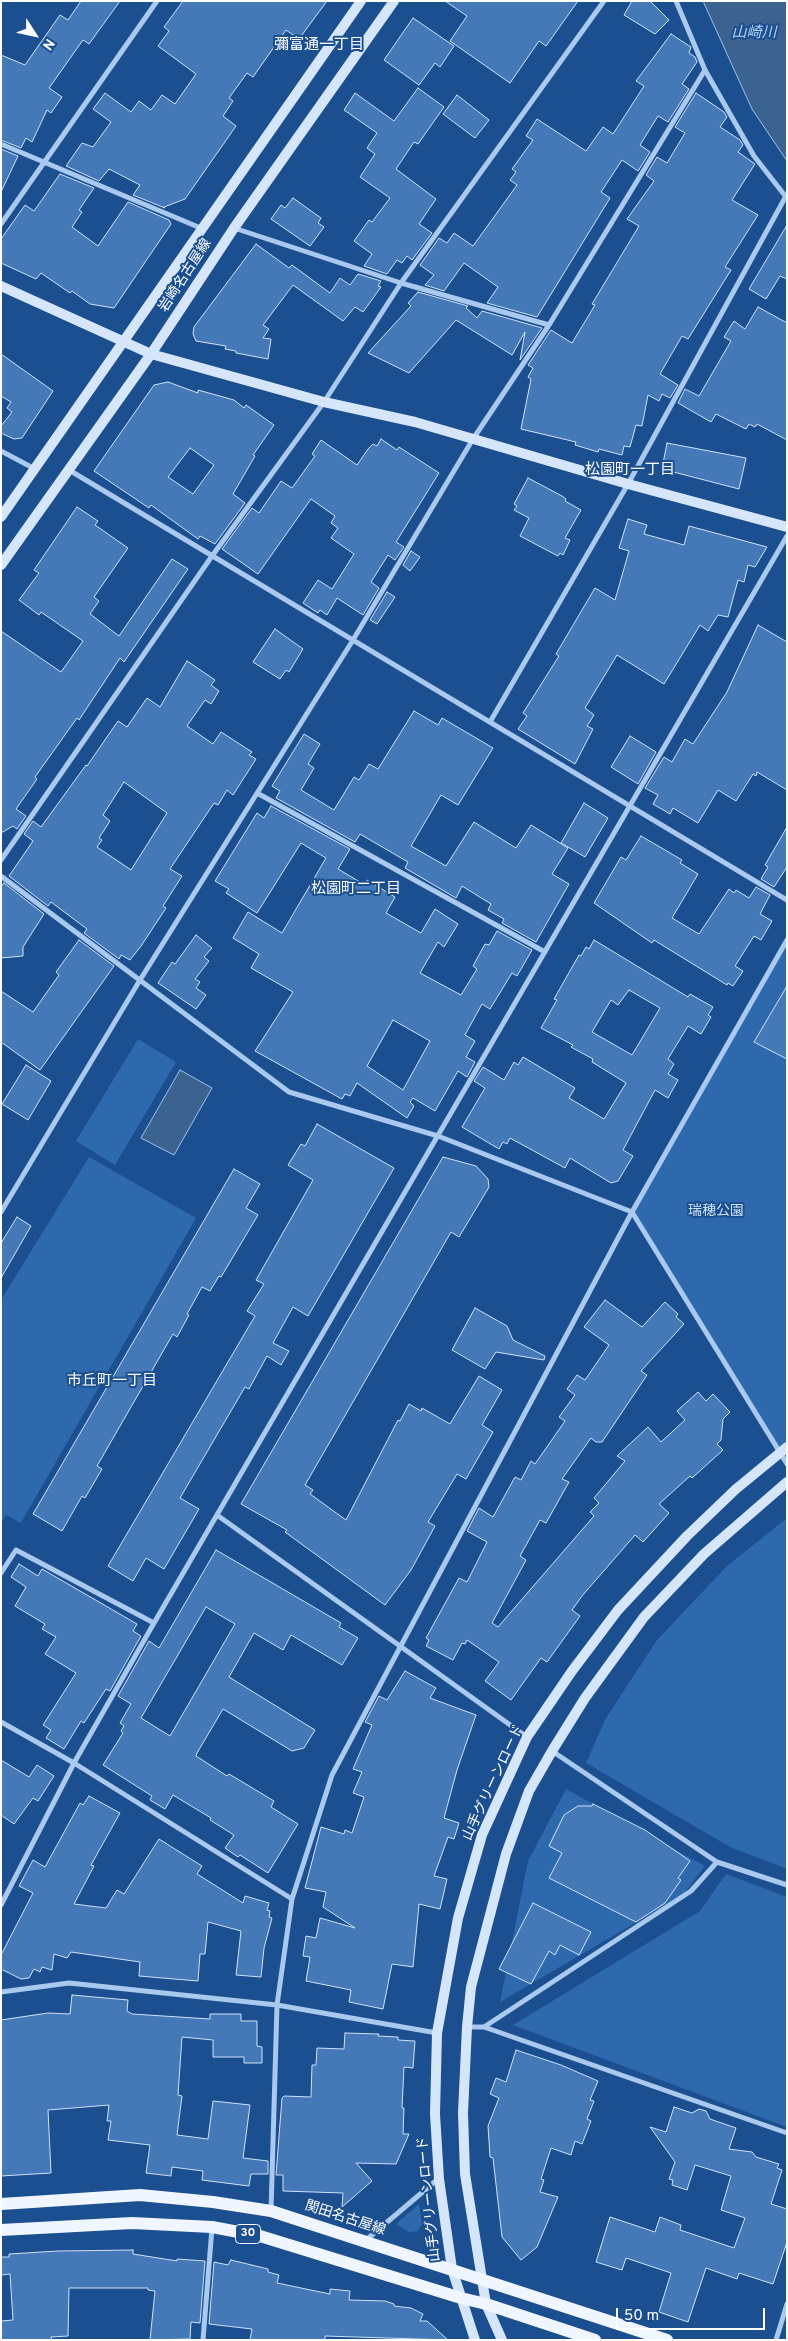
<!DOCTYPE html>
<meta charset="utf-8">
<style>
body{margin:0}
#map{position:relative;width:788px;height:2341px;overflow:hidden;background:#1b4f8f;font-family:Overpass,sans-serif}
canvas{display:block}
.frame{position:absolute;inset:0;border:2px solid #fff;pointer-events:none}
.north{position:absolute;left:10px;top:10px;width:50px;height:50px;-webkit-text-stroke:4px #1b4f8f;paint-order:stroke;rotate:125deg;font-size:14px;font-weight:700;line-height:20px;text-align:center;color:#fff}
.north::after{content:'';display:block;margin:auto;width:18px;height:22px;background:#fff;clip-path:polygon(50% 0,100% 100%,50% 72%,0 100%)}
.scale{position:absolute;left:616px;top:2308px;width:149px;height:22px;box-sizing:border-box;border:2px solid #fff;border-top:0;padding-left:6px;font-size:15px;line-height:18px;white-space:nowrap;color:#fff;-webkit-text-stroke:4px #1b4f8f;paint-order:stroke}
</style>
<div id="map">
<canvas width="788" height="2341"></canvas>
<div class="frame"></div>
<div class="north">N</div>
<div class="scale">50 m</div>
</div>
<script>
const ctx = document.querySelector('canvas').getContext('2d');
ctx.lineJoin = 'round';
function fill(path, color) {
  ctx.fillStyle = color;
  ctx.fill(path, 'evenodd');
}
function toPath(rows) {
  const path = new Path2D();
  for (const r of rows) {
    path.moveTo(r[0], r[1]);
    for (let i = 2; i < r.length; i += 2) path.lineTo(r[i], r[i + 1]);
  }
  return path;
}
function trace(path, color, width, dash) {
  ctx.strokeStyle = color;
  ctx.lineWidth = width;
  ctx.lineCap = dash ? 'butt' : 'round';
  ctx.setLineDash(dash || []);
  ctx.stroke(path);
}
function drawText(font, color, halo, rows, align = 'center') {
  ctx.font = font + ' Overpass,"Noto Sans JP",sans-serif';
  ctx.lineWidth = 4;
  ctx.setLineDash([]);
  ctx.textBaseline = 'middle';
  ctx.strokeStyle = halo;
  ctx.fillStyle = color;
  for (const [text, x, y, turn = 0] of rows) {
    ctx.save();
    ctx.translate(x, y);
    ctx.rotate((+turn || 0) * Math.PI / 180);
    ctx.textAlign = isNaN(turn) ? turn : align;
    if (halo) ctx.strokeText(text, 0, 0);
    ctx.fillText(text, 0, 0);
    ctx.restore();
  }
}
fill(toPath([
 [787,940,787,1464,632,1212],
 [138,1039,176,1062,115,1165,76,1141],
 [89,1157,196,1218,21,1523,6,1515,1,1523,1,1300],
 [787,1518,787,1869,730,1847,586,1763,606,1718,657,1640,727,1566],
 [566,1789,705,1866,683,1895,500,2002,528,1861],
 [726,1874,787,1897,787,2127,513,2025,700,1911],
 [419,2204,422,2224,418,2231,409,2232,396,2224]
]), '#2e69ad');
const water = toPath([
 [703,1,787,1,787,161,752,109,703,1],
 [180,1070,212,1088,174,1155,141,1138,180,1070]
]);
fill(water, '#3c6290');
trace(water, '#9cc4f0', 1);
const building = toPath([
 [81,1,120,1,89,44,83,40,49,88,62,97,51,113,47,110,32,142,26,138,21,148,1,140,1,55,25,65,60,15,68,20,81,1],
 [183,1,327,1,299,39,286,30,253,77,247,73,229,98,233,101,223,116,236,126,185,199,164,207,165,208,133,195,140,185,109,169,99,181,66,166,82,143,93,147,111,122,93,109,105,93,131,112,139,101,151,110,162,95,175,104,196,74,158,46,169,31,164,27,183,1],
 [445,1,578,1,546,46,539,41,510,83,450,41,467,16,445,1],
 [632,1,650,1,669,20,655,34,624,15,632,1],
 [413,18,454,46,440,67,435,63,419,85,384,60,413,18],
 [671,34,691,47,689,53,695,57,697,62,682,84,689,89,668,122,658,116,640,145,650,152,638,171,622,160,601,192,610,198,537,317,487,303,498,287,464,263,444,291,425,285,434,275,420,265,439,238,447,243,454,233,473,246,517,185,510,180,516,172,512,169,533,140,526,136,537,119,586,151,603,127,613,134,644,86,636,81,671,34],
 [418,88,444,107,418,144,414,142,396,169,436,199,419,224,432,233,412,260,407,256,402,263,397,260,387,274,364,266,372,254,354,241,369,220,372,222,390,198,360,177,375,154,367,148,377,133,344,110,355,93,394,121,418,88],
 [696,93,724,112,727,117,720,127,740,140,743,145,738,152,755,164,732,200,758,215,725,267,731,270,688,339,682,336,660,374,678,385,670,398,662,394,659,401,648,395,642,426,636,425,630,447,624,446,622,455,599,449,598,452,575,445,576,442,521,429,531,379,528,377,533,368,528,365,551,330,572,343,595,305,592,304,639,226,627,219,654,181,646,175,657,157,667,163,685,133,675,127,696,93],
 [457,95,489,120,475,138,443,114,457,95],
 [1,149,18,156,1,192,1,149],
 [60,174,94,188,79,210,82,212,72,227,98,246,128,202,169,220,171,224,114,308,90,304,72,291,70,293,41,273,36,279,1,263,1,239,25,205,34,211,60,174],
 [293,198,321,218,318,223,324,227,310,246,271,219,281,205,285,208,293,198],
 [787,225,787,279,780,276,766,299,749,289,787,225],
 [256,244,289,268,292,265,330,293,340,278,350,285,358,274,381,281,378,286,381,287,363,312,355,307,343,321,293,285,263,325,269,329,263,338,271,339,268,359,236,353,236,351,225,349,226,346,196,341,193,334,194,327,256,244],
 [418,292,468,306,466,308,477,318,482,311,542,328,520,360,525,332,512,355,456,320,409,373,368,353,411,306,408,303,418,292],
 [758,307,787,323,787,440,757,424,755,427,749,424,746,429,716,414,711,422,678,403,685,389,699,396,731,341,724,337,734,321,745,329,758,307],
 [1,354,53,391,22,438,14,439,1,433,1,426,12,412,7,408,11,402,1,396,1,354],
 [168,382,198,393,198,390,234,400,244,408,246,405,274,425,253,455,255,456,233,494,245,503,215,544,200,536,198,539,151,505,149,508,94,471,154,385,168,382],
 [190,448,214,465,193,494,168,477,190,448],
 [381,439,397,450,399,447,439,473,396,542,404,547,395,560,388,555,371,582,379,588,363,615,337,598,327,615,320,610,318,613,303,603,318,580,332,589,354,554,331,538,338,528,331,523,335,516,311,499,258,574,222,549,252,508,259,513,281,481,292,488,315,456,312,454,321,440,357,465,368,449,373,444,377,446,381,439],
 [667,443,746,458,739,489,662,469,667,443],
 [528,478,562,496,566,499,565,501,581,510,565,538,570,540,563,555,560,553,558,556,520,536,529,518,514,510,517,506,514,504,528,478],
 [77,507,98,521,95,525,128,548,94,597,99,601,90,614,119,636,172,559,188,569,124,662,120,658,79,720,77,718,35,777,37,779,16,809,26,816,17,829,13,826,1,833,1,631,61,672,83,641,41,612,39,615,19,600,39,573,34,570,77,507],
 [628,519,647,525,644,534,684,545,689,526,767,547,755,567,748,565,744,582,738,580,728,617,718,615,708,631,700,625,664,684,617,655,585,708,594,715,587,726,593,729,575,764,518,729,527,716,523,713,559,656,556,654,595,588,615,600,629,551,619,548,628,519],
 [411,551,420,557,410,571,403,565,411,551],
 [387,592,395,597,377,624,370,620,387,592],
 [758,625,787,642,787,790,757,772,756,776,753,774,736,801,718,790,698,823,673,808,670,814,653,804,658,795,645,788,664,757,672,762,685,739,693,744,727,692,758,625],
 [275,629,303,649,289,672,286,670,280,679,253,662,275,629],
 [187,661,215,680,211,685,219,691,211,704,205,700,187,726,213,744,221,732,252,752,249,755,256,759,233,795,227,790,218,805,214,803,170,869,182,876,163,906,166,908,141,946,130,960,121,955,119,959,84,933,87,929,51,902,48,906,9,876,33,841,24,834,33,821,41,827,86,765,87,766,118,721,127,727,147,698,160,707,187,661],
 [124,782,167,813,131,870,97,847,102,840,99,838,110,821,103,815,124,782],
 [414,711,438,725,442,718,493,748,458,805,441,795,411,846,446,866,474,822,516,848,531,825,568,848,552,874,569,884,536,942,502,923,504,919,488,910,491,904,462,886,456,898,405,868,408,862,360,834,355,842,276,798,280,791,272,786,304,734,320,744,308,764,314,768,301,790,334,810,354,777,359,780,369,764,378,769,414,711],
 [630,736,656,752,638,784,611,767,630,736],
 [584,803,608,818,585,857,561,843,584,803],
 [271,806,350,849,338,869,365,885,367,880,395,897,386,913,421,933,435,909,458,924,444,947,438,942,420,973,461,995,477,969,473,966,485,944,489,945,497,931,532,950,517,976,512,973,490,1009,482,1004,465,1035,475,1041,466,1057,475,1062,467,1077,458,1071,435,1111,413,1098,410,1102,414,1106,407,1118,357,1083,350,1096,345,1094,342,1099,255,1051,293,992,251,968,259,954,233,938,248,912,282,933,326,858,301,843,257,913,226,893,229,889,215,881,257,813,264,818,271,806],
 [393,1020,430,1041,403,1090,367,1066,393,1020],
 [787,827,787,867,774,887,761,879,768,867,765,865,787,827],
 [641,836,682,860,680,863,698,874,672,918,699,934,729,889,734,893,736,890,749,898,756,887,770,895,760,914,772,921,761,940,754,936,735,966,743,971,733,986,728,983,727,985,654,940,652,943,594,903,621,857,626,860,641,836],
 [4,883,44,914,23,947,23,956,1,958,1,887,4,883],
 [196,935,212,948,204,957,209,961,195,979,200,982,196,988,206,995,196,1009,158,983,172,962,175,964,196,935],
 [79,940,114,966,40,1070,1,1042,1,991,33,1012,59,975,56,972,79,940],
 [594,940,688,997,690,994,713,1007,708,1015,711,1017,701,1034,688,1026,668,1059,674,1064,668,1074,678,1080,668,1098,655,1090,623,1150,633,1156,618,1181,611,1183,570,1158,565,1168,510,1138,507,1144,503,1142,499,1149,462,1127,485,1088,474,1081,483,1067,504,1080,514,1062,518,1065,523,1057,575,1088,569,1098,604,1119,626,1083,592,1062,593,1059,571,1047,573,1045,541,1028,557,1000,554,999,579,955,581,956,586,947,589,949,594,940],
 [629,990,660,1008,632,1055,592,1032,611,1000,618,1005,629,990],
 [787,986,787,1059,754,1042,787,986],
 [26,1065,51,1081,28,1120,2,1104,26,1065],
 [317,1124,394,1168,308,1316,293,1307,273,1343,289,1351,281,1365,267,1356,249,1389,245,1387,180,1498,199,1509,164,1569,146,1558,133,1581,108,1566,255,1316,247,1311,264,1284,256,1280,313,1180,288,1165,301,1144,305,1146,317,1124],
 [443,1157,476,1166,488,1179,489,1187,459,1237,451,1232,305,1485,313,1490,310,1494,346,1520,398,1420,400,1421,409,1404,421,1411,422,1408,450,1424,479,1376,502,1390,482,1425,493,1432,466,1479,457,1474,428,1522,435,1526,411,1570,385,1605,285,1532,287,1530,241,1504,443,1157],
 [234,1169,260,1184,246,1208,258,1215,221,1277,219,1276,210,1291,202,1287,187,1314,189,1315,177,1337,173,1334,97,1466,102,1469,85,1498,82,1496,62,1531,33,1514,234,1169],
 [17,1217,31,1226,1,1278,1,1243,17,1217],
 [605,1300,642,1327,665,1302,678,1314,676,1317,684,1324,641,1371,647,1375,602,1442,596,1442,591,1438,562,1479,569,1482,546,1523,540,1520,520,1556,526,1560,492,1623,498,1627,594,1516,590,1512,599,1503,594,1498,625,1461,617,1456,648,1427,661,1442,685,1420,677,1411,698,1392,706,1401,713,1394,730,1412,723,1419,721,1440,717,1444,723,1450,692,1478,690,1476,659,1504,669,1513,643,1542,635,1535,582,1596,572,1610,580,1616,547,1662,541,1658,511,1700,485,1681,499,1662,467,1640,465,1644,462,1643,453,1660,426,1646,429,1640,426,1638,459,1578,467,1582,487,1542,467,1531,479,1508,493,1517,515,1477,521,1480,531,1461,535,1464,565,1421,559,1417,575,1395,567,1389,577,1375,585,1380,609,1345,584,1327,605,1300],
 [475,1308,507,1326,513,1340,545,1356,544,1360,496,1352,485,1369,452,1350,475,1308],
 [216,1550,341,1623,339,1627,358,1638,342,1665,291,1635,283,1650,254,1633,229,1677,315,1730,304,1748,292,1751,223,1709,197,1753,196,1756,227,1776,229,1774,274,1801,271,1807,298,1824,268,1873,240,1855,238,1857,225,1848,234,1835,210,1820,211,1818,173,1795,165,1809,150,1800,152,1796,103,1765,123,1733,121,1731,124,1726,120,1723,131,1704,118,1696,149,1641,159,1648,216,1550],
 [206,1607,235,1624,170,1736,141,1718,206,1607],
 [19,1564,38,1576,42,1569,137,1624,133,1631,141,1636,110,1691,106,1689,84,1723,81,1721,64,1749,46,1738,51,1730,43,1725,76,1673,45,1654,56,1637,42,1629,45,1624,15,1606,26,1587,11,1577,19,1564],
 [405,1671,436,1688,430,1698,476,1715,457,1770,444,1818,459,1823,454,1839,448,1837,434,1876,447,1879,440,1909,419,1904,413,1967,392,1964,383,2009,349,2002,351,1990,306,1981,310,1957,303,1956,306,1936,316,1938,320,1918,355,1928,323,1907,326,1892,305,1888,321,1827,344,1834,345,1830,352,1833,364,1797,353,1793,362,1772,353,1769,372,1725,365,1722,379,1696,387,1700,405,1671],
 [1,1760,29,1777,37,1765,54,1776,38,1801,33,1798,14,1824,1,1815,1,1760],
 [89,1796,120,1813,91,1865,94,1866,74,1904,106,1908,117,1890,124,1894,159,1839,202,1866,197,1874,243,1903,245,1896,269,1903,267,1910,270,1911,269,1917,272,1918,264,1948,261,1977,236,1975,241,1931,208,1922,205,1954,200,1954,198,1981,139,1976,140,1962,71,1952,67,1958,54,1954,52,1970,42,1967,40,1972,34,1969,29,1978,21,1979,1,1969,1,1955,33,1893,19,1886,33,1860,45,1867,80,1803,83,1805,89,1796],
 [593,1804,645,1830,690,1861,678,1878,681,1880,665,1903,636,1922,549,1878,562,1853,549,1846,564,1815,578,1806,592,1806,593,1804],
 [533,1903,591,1932,579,1955,560,1945,555,1955,549,1951,531,1984,499,1969,533,1903],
 [72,1995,128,2000,127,2011,132,2014,210,2019,210,2014,241,2014,241,2021,257,2021,257,2046,262,2047,262,2063,244,2063,244,2057,213,2057,213,2040,182,2037,178,2095,182,2096,177,2135,208,2139,213,2101,250,2105,243,2158,268,2161,268,2174,251,2174,249,2186,202,2180,203,2171,172,2167,171,2176,146,2173,150,2145,108,2140,111,2121,107,2121,109,2105,48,2110,51,2173,1,2176,1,2020,48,2013,70,2014,72,1995],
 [345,2033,379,2034,378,2036,398,2037,398,2040,415,2041,413,2068,404,2067,402,2108,404,2108,403,2134,409,2134,396,2164,356,2163,372,2181,342,2207,343,2193,283,2191,283,2175,276,2175,282,2098,284,2096,311,2097,312,2065,316,2065,317,2048,344,2049,345,2033],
 [516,2050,561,2065,598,2081,590,2100,594,2101,587,2119,591,2121,582,2144,575,2141,571,2155,551,2148,541,2179,544,2180,540,2192,558,2197,537,2247,521,2260,502,2237,493,2158,490,2157,488,2126,499,2098,490,2094,496,2078,506,2082,516,2050],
 [674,2107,692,2113,699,2109,706,2111,710,2119,736,2128,729,2149,752,2152,756,2157,779,2164,777,2168,782,2170,771,2204,787,2209,787,2242,773,2284,739,2273,737,2279,706,2268,688,2322,659,2312,671,2273,626,2258,622,2270,596,2262,610,2217,655,2232,660,2217,681,2225,680,2230,734,2248,745,2218,721,2210,731,2176,695,2165,687,2190,672,2185,673,2180,669,2179,675,2162,650,2127,666,2132,674,2107],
 [133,2250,133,2254,177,2261,177,2259,205,2261,200,2323,191,2322,190,2339,150,2340,155,2291,148,2290,148,2288,69,2288,68,2336,51,2337,52,2340,1,2340,1,2321,13,2320,10,2274,1,2275,1,2257,9,2257,9,2254,58,2251,133,2250],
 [231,2260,268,2269,268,2272,279,2275,277,2283,330,2294,330,2289,350,2291,349,2300,385,2301,394,2304,394,2306,411,2308,423,2314,420,2321,427,2321,448,2340,325,2336,325,2340,250,2340,252,2329,209,2324,214,2262,228,2265,231,2260]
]);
fill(building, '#4478b7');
trace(building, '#cfe3fa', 1);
trace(toPath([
 [676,1,705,70,754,156,786,197],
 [1,144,203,229],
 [1,224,157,1],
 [234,228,401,283,549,325],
 [1,451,35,469],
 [69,470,787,900],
 [490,722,628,484,786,196],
 [257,793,545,952],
 [1,860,212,556,324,402,401,283,604,1],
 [1,876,289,1092,438,1136,632,1212,787,1464],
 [1,1212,140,980,353,640,473,439,549,325,705,70],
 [217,1515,527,1737],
 [1,1573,16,1550,154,1623],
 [1,1722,74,1763,292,1899],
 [552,1751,717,1862,787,1885],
 [1,1905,74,1763,154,1623,787,536],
 [1,1992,69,1983,277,2005,437,2033],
 [467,2027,484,2027,787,2133],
 [484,2027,691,1891,717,1862],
 [271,2211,277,2005,292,1899,332,1775,632,1212,787,940],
 [366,2240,438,2179],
 [203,2340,212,2228],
 [776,2340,787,2304]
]), '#a9c9ee', 5);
trace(toPath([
 [1,286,151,354,324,402,415,422,628,484,787,527],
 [1,517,361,1],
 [1,565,151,354,234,228,394,1],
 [475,2340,452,2269,439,2179,435,2114,437,2033,458,1918,482,1835,527,1737,572,1671,618,1610,687,1536,736,1489,787,1447],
 [502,2340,486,2304,465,2174,463,2113,467,2027,471,1987,506,1854,529,1791,552,1751,585,1698,644,1617,704,1554,787,1482]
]), '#d6e6fa', 10);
trace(toPath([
 [1,2204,140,2195,213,2202,271,2211,667,2340],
 [1,2230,132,2223,212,2227,260,2236,461,2298,486,2304,595,2340]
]), '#f0f6ff', 12);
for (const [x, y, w] of [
 [248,2234,25]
]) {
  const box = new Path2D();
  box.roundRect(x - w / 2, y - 9.5, w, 19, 4);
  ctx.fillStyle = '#1b4f8f';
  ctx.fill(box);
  trace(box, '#fff', 1);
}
drawText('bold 12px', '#fff', null, [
 ["30",248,2234]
]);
drawText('14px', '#fff', '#1b4f8f', [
 ["岩崎名古屋線",186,276,-57],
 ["山手グリーンロード",494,1783,-65],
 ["山手グリーンロード",430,2199,-96],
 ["関田名古屋線",345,2219,18]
]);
drawText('14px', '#cfe3fa', '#1b4f8f', [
 ["瑞穂公園",716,1212]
]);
drawText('italic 15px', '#b5d3f5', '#1b4f8f', [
 ["山崎川",754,34]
]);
drawText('15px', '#fff', '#1b4f8f', [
 ["彌富通一丁目",319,46],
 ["松園町一丁目",630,471],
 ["松園町二丁目",356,890],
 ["市丘町一丁目",112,1382]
]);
</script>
